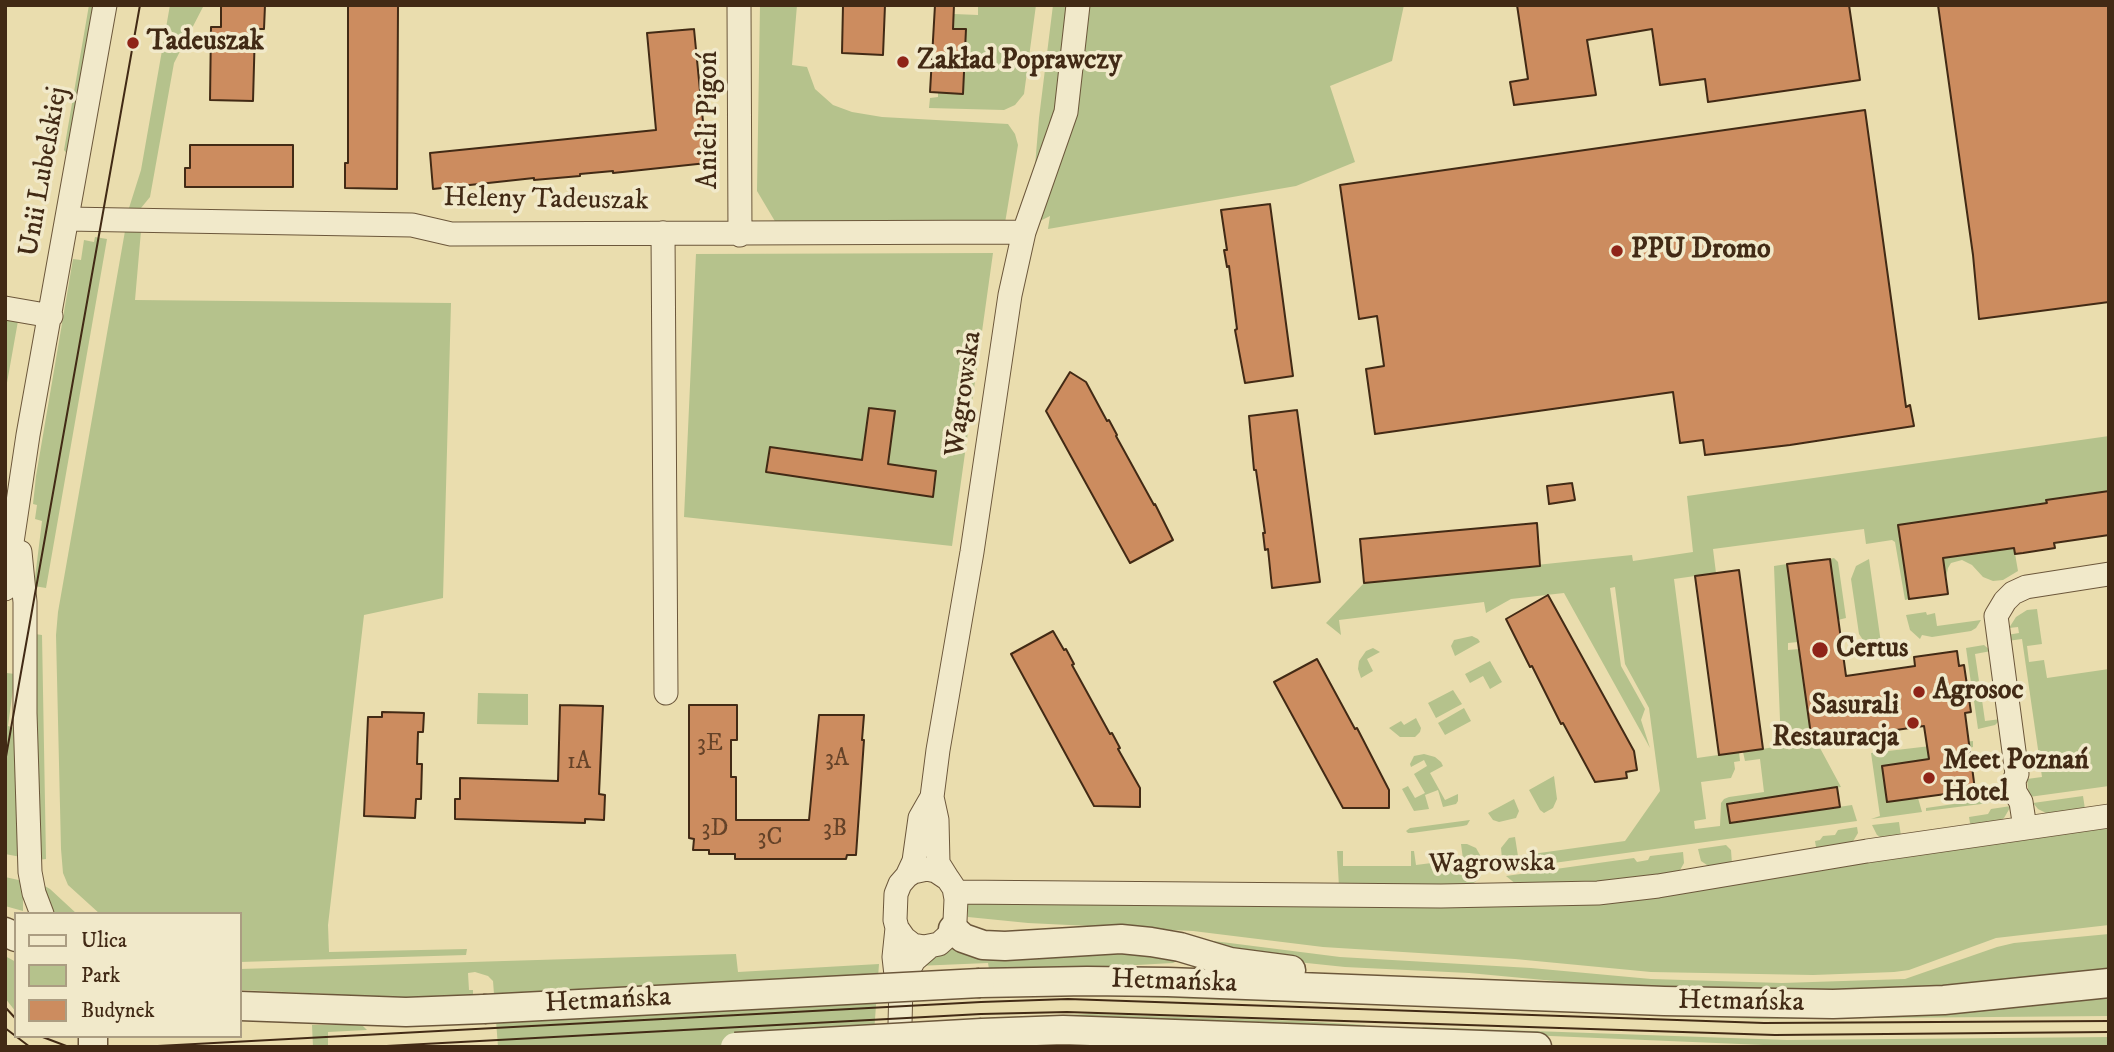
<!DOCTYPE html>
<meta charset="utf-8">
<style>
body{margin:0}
#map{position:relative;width:2114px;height:1052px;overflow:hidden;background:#eaddae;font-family:"IM FELL DW Pica",serif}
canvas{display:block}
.frame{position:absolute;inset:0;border:7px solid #422a15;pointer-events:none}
.legend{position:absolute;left:14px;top:912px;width:228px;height:126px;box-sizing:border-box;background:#f1e9ca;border:2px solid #ab9d82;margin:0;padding:9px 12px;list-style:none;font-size:21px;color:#422a15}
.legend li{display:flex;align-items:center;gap:14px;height:35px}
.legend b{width:35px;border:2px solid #ab9d82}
</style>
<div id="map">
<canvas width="2114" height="1052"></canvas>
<div class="frame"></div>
<ul class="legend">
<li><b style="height:9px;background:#f1e9ca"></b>Ulica</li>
<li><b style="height:19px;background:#b5c28c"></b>Park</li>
<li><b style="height:19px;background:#cc8c5f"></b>Budynek</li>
</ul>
</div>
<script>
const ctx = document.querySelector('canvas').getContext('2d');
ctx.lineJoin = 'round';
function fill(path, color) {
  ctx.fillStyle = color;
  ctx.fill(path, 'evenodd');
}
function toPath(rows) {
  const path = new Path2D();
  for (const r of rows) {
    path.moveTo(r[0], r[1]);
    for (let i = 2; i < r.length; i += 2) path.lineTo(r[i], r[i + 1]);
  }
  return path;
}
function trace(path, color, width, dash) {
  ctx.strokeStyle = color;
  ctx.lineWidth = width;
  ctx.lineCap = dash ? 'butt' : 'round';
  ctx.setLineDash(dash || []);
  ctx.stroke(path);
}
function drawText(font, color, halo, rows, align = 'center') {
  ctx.font = font + ' "IM FELL DW Pica",serif';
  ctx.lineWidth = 7;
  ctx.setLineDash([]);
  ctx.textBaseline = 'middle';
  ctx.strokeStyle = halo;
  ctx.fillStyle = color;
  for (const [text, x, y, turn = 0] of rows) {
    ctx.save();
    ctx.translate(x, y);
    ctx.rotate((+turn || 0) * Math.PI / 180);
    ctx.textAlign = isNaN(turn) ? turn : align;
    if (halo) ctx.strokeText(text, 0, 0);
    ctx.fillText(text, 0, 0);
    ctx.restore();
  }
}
fill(toPath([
 [89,5,93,5,67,154,64,150],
 [170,5,204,5,174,63,150,197,141,208,129,208,141,170],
 [760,5,797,5,792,65,807,67,815,89,833,105,852,112,882,117,1008,124,1015,134,1018,145,1005,223,776,223,757,191],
 [978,5,1036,5,1024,94,1015,105,1004,110,929,108,930,98,938,97,938,93,963,93,966,30,953,29,954,14,978,15],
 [1053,5,1404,5,1392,61,1330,86,1355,162,1296,186,1048,229,1050,216,1030,226,1039,118],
 [125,231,141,231,135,300,451,303,443,598,364,615,328,925,329,952,467,949,466,955,240,962,240,914,100,914,68,885,63,873,61,849,56,635,58,612],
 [95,237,107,239,46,588,34,586,42,521,35,519,37,505,33,504,36,476,73,259,81,260,84,240,94,242],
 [993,253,952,546,684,517,696,254],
 [5,318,18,321,5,394],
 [2109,436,2109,491,2047,500,2047,503,1899,525,1909,599,1905,600,1895,542,1892,540,1866,544,1864,529,1713,549,1716,573,1674,579,1697,758,1739,752,1740,761,1734,762,1735,769,1731,778,1701,782,1706,819,1694,821,1695,829,1720,826,1721,803,1724,799,1729,797,1764,792,1760,759,1745,761,1743,752,1781,746,1774,566,1787,564,1798,642,1788,643,1788,650,1799,649,1812,742,1819,741,1820,748,1841,787,1727,803,1730,823,1852,805,1857,821,1503,870,1501,848,1509,838,1515,837,1518,856,1625,841,1660,791,1649,708,1625,664,1615,587,1610,588,1621,666,1645,709,1641,720,1650,748,1564,593,1511,599,1486,613,1484,602,1339,620,1341,635,1326,623,1364,583,1632,555,1633,561,1693,552,1687,496],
 [2014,548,2018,571,2003,580,1993,581,1983,577,1972,565,1962,560,1951,563,1948,568,1946,578,1943,558],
 [1834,558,1838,562,1846,618,1838,620,1830,559],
 [1869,559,1881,643,1893,642,1880,649,1867,646,1859,634,1851,579,1856,566],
 [2037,609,2042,644,2027,646,2029,662,2044,660,2047,678,2109,669,2109,786,2029,797,2027,779,2042,777,2022,639,2007,641,2007,635,2019,633,2018,627,2009,628,2016,617,2027,610],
 [1926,612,1927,615,1935,613,1937,626,1981,620,1976,628,1971,631,1932,637,1922,635,1920,639,1910,630,1906,615],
 [35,634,42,635,46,859,38,860],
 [1472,636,1478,639,1480,642,1455,656,1451,646,1454,640],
 [1984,645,1991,651,1975,654,1979,681,1971,683,1966,648],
 [1373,648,1380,652,1367,659,1373,671,1361,678,1358,669,1359,661,1366,651],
 [1490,661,1502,682,1490,689,1483,676,1470,683,1465,674],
 [7,673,15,674,8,726,18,729,21,857,5,854,5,684],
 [1453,690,1462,704,1436,718,1428,703],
 [478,693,528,694,528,725,477,724],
 [1981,693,1985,721,2001,719,1995,725,1978,729,1973,694],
 [1464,708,1471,721,1445,735,1438,723],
 [1416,718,1421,728,1420,732,1415,737,1400,737,1389,728,1401,721,1404,725],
 [1973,741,1973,747,1969,748,1970,753,1883,766,1888,802,1918,798,1922,812,1871,819,1880,816,1871,753],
 [1424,754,1435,757,1441,762,1443,766,1430,773,1445,800,1458,794,1458,801,1456,804,1443,807,1438,790,1425,795,1429,809,1414,811,1402,789,1408,786,1415,798,1425,793,1414,774,1427,766,1424,760,1411,767,1410,764,1414,756],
 [1554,776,1557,799,1553,808,1544,813,1540,810,1529,790],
 [2005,791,2005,801,1926,811,1926,808,1982,800,1989,793],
 [2083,796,2085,809,2050,815,2038,809,2033,803],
 [1514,799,1519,811,1516,818,1499,822,1493,820,1488,813],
 [2011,806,2004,818,1998,822,1972,826,1970,823,1969,817,1988,814,1991,809],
 [1470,820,1467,825,1463,826,1412,833,1408,833,1406,831,1410,828],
 [1899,822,1901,836,1882,838,1877,835,1872,825],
 [2109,825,2109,925,1996,938,1909,970,1894,972,1813,975,1651,972,1515,959,1323,947,1193,931,1028,923,968,917,968,904,977,901,1463,904],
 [1857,827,1858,833,1852,843,1818,849,1816,847,1815,841,1820,840,1823,836,1835,835,1838,830],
 [1461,844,1467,844,1476,848,1484,862,1480,878,1470,886,1339,887,1337,851,1343,851,1343,866,1411,866,1411,851,1414,851,1416,865,1463,859],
 [1726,845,1731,850,1732,864,1710,867,1701,861,1698,849],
 [1683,852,1684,863,1679,872,1604,883,1517,885,1506,876,1634,858,1637,862,1648,860,1650,856],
 [5,877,23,881,23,911,5,906],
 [41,884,50,889,77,914,52,914],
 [2109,934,2109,972,1877,992,1630,988,1469,973,1345,967,1278,960,1182,937,1340,957,1531,968,1651,979,1782,983,1905,979,1997,947,2014,943],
 [946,947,966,949,1105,948,1179,960,1173,963,1100,967,989,969,988,963,916,966],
 [736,954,738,972,879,964,873,1047,498,1047,493,981,488,976,475,972,468,973,469,990,473,990,473,997,407,1000,332,994,240,990,240,969],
 [5,956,16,962,16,1012,5,998],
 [1041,991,1364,1002,1367,1005,1081,995],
 [2109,995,2109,1016,1759,1019,1422,1006,1425,1004],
 [1089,1014,1301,1021,1366,1025,1363,1027,982,1022,982,1018],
 [312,1025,362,1025,367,1030,328,1032,328,1047,313,1047],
 [1421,1027,1787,1040,2109,1037,2109,1047,1811,1047,1432,1031]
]), '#b5c28c');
const building = toPath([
 [221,5,265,5,264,29,255,29,253,101,210,100,211,27,221,27,221,5],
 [348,5,398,5,397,189,345,188,345,163,348,163,348,5],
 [843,5,885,5,883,55,842,53,843,5],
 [935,5,954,5,953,29,966,29,963,94,930,92,935,5],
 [1517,5,1849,5,1860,80,1708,102,1705,79,1660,85,1652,29,1587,40,1596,95,1514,105,1510,82,1528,79,1517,5],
 [1938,5,2109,5,2109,302,1979,319,1973,255,1938,5],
 [694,29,707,163,613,173,613,171,580,174,580,176,534,180,534,178,433,189,430,153,656,130,647,33,694,29],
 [1865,110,1906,407,1910,405,1914,426,1790,445,1705,455,1703,440,1680,443,1673,392,1375,434,1366,369,1384,366,1377,316,1359,319,1340,185,1865,110],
 [190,145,293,145,293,187,185,187,185,168,190,168,190,145],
 [1270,204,1293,376,1245,383,1235,330,1237,329,1229,266,1227,267,1224,250,1227,250,1221,210,1270,204],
 [1070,372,1086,382,1107,421,1109,420,1117,435,1116,436,1154,505,1155,504,1173,540,1130,563,1046,411,1070,372],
 [869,408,895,411,888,464,936,471,933,497,766,472,770,447,862,460,869,408],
 [1297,410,1320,582,1272,588,1268,549,1265,550,1263,533,1265,533,1256,470,1254,470,1249,416,1297,410],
 [1572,483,1575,500,1549,504,1547,486,1572,483],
 [2109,491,2109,535,2054,543,2055,548,2023,553,2015,554,2014,548,1943,558,1948,594,1909,599,1898,525,2047,503,2046,500,2109,491],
 [1537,523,1540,566,1364,583,1360,539,1537,523],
 [1830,559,1846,676,1915,666,1914,657,1957,651,1959,666,1964,665,1971,712,1965,713,1975,790,1887,802,1882,766,1929,759,1924,726,1812,742,1787,564,1830,559],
 [1739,570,1763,749,1719,755,1695,576,1739,570],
 [1548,595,1634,751,1637,770,1626,772,1627,778,1595,782,1563,723,1561,724,1532,666,1530,667,1506,619,1548,595],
 [1053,631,1064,650,1066,649,1074,664,1072,665,1110,734,1112,733,1120,748,1118,749,1140,788,1140,807,1094,806,1011,654,1053,631],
 [1317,659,1355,729,1357,728,1389,790,1389,808,1343,808,1274,682,1317,659],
 [560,705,603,706,599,794,605,795,604,820,585,819,585,823,455,819,455,799,460,799,460,778,558,781,560,705],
 [689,705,737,705,737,740,731,740,731,777,736,777,736,820,809,820,819,715,864,715,862,740,864,740,856,855,847,855,846,859,735,859,735,854,709,854,709,850,693,850,694,839,689,838,689,705],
 [382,712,424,713,423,732,418,732,417,764,422,764,421,799,416,799,415,818,364,816,368,717,382,717,382,712],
 [1837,787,1840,807,1730,823,1727,804,1837,787]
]);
fill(building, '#cc8c5f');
trace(building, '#422a15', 2);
const minor = toPath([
 [739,5,740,235],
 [67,219,412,225,451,234,1024,232],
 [663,233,666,693],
 [5,308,51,316],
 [20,552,25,602,25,713,30,872,34,893,42,914],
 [5,589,28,435,105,5],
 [2025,828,2021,802,2015,792,2014,781,2017,774,1996,616,2005,601,2013,593,2026,587,2109,574],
 [927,869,936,871,948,879,954,888,956,899,955,921,950,934,939,944,924,947,913,945,904,938,897,928,895,920,896,894,900,884,907,876,913,872,927,869],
 [907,876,914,861,920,818,932,797],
 [948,879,938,863,937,820,932,797,938,750,972,552,1010,295,1024,232,1066,112,1078,5],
 [955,892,1441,896,1598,893,1658,886,1867,851,2109,816],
 [897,928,894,957,896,975,901,984],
 [905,1047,900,1024,901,984,914,960,929,947]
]);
const tertiary = toPath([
 [953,929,963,938,983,945,1005,946,1121,939,1151,942,1180,947,1230,962,1291,970],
 [5,932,16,937],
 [980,983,1087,981,1168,982,1664,1001,1833,1004,1944,1000,2109,983],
 [240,1006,406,1012,484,1009],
 [982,1033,1063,1030,1537,1047],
 [93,1036,93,1047]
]);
trace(minor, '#6c573b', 25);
trace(tertiary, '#6c573b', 31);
trace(minor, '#f1e9ca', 23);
trace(tertiary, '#f1e9ca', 28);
trace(toPath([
 [5,762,140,5],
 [5,1007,16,1019],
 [5,1028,30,1047],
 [40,1036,69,1047],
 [139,1047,981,1002,1068,999,1764,1023,2109,1021],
 [368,1047,981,1014,1067,1012,1775,1035,2109,1032]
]), '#422a15', 2);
const tertiaryBridge = toPath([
 [484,1009,980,983],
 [735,1047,982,1033]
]);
trace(tertiaryBridge, '#6c573b', 31, []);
trace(tertiaryBridge, '#f1e9ca', 28);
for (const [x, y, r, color] of [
 [133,43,7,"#8f2418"],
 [903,62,7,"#8f2418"],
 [1617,251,7,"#8f2418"],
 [1820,650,9,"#8f2418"],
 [1919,692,7,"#8f2418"],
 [1913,723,7,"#8f2418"],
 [1929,778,7,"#8f2418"]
]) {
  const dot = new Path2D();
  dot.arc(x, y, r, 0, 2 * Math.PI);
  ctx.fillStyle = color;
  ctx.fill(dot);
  trace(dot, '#f1e9ca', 2.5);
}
drawText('24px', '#644228', null, [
 ["3E",710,745],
 ["3A",837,760],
 ["1A",579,763],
 ["3D",715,830],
 ["3B",835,830],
 ["3C",770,839]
]);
drawText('bold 28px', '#422a15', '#f1e9ca', [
 ["Tadeuszak",147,43],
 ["Zakład Poprawczy",917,62],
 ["PPU Dromo",1631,251],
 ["Certus",1836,650],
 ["Agrosoc",1933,692],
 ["Sasurali",1899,707,"right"],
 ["Restauracja",1899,739,"right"],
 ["Meet Poznań",1943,762],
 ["Hotel",1943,794]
], 'left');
drawText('28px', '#422a15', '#f1e9ca', [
 ["Anieli Pigoń",710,120,-90],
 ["Unii Lubelskiej",45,172,-80],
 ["Heleny Tadeuszak",546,201,1],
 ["Wagrowska",965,394,-82],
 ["Wagrowska",1492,865,-1],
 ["Hetmańska",1174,983,2],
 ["Hetmańska",608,1002,-3],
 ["Hetmańska",1741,1003,1]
]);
</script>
